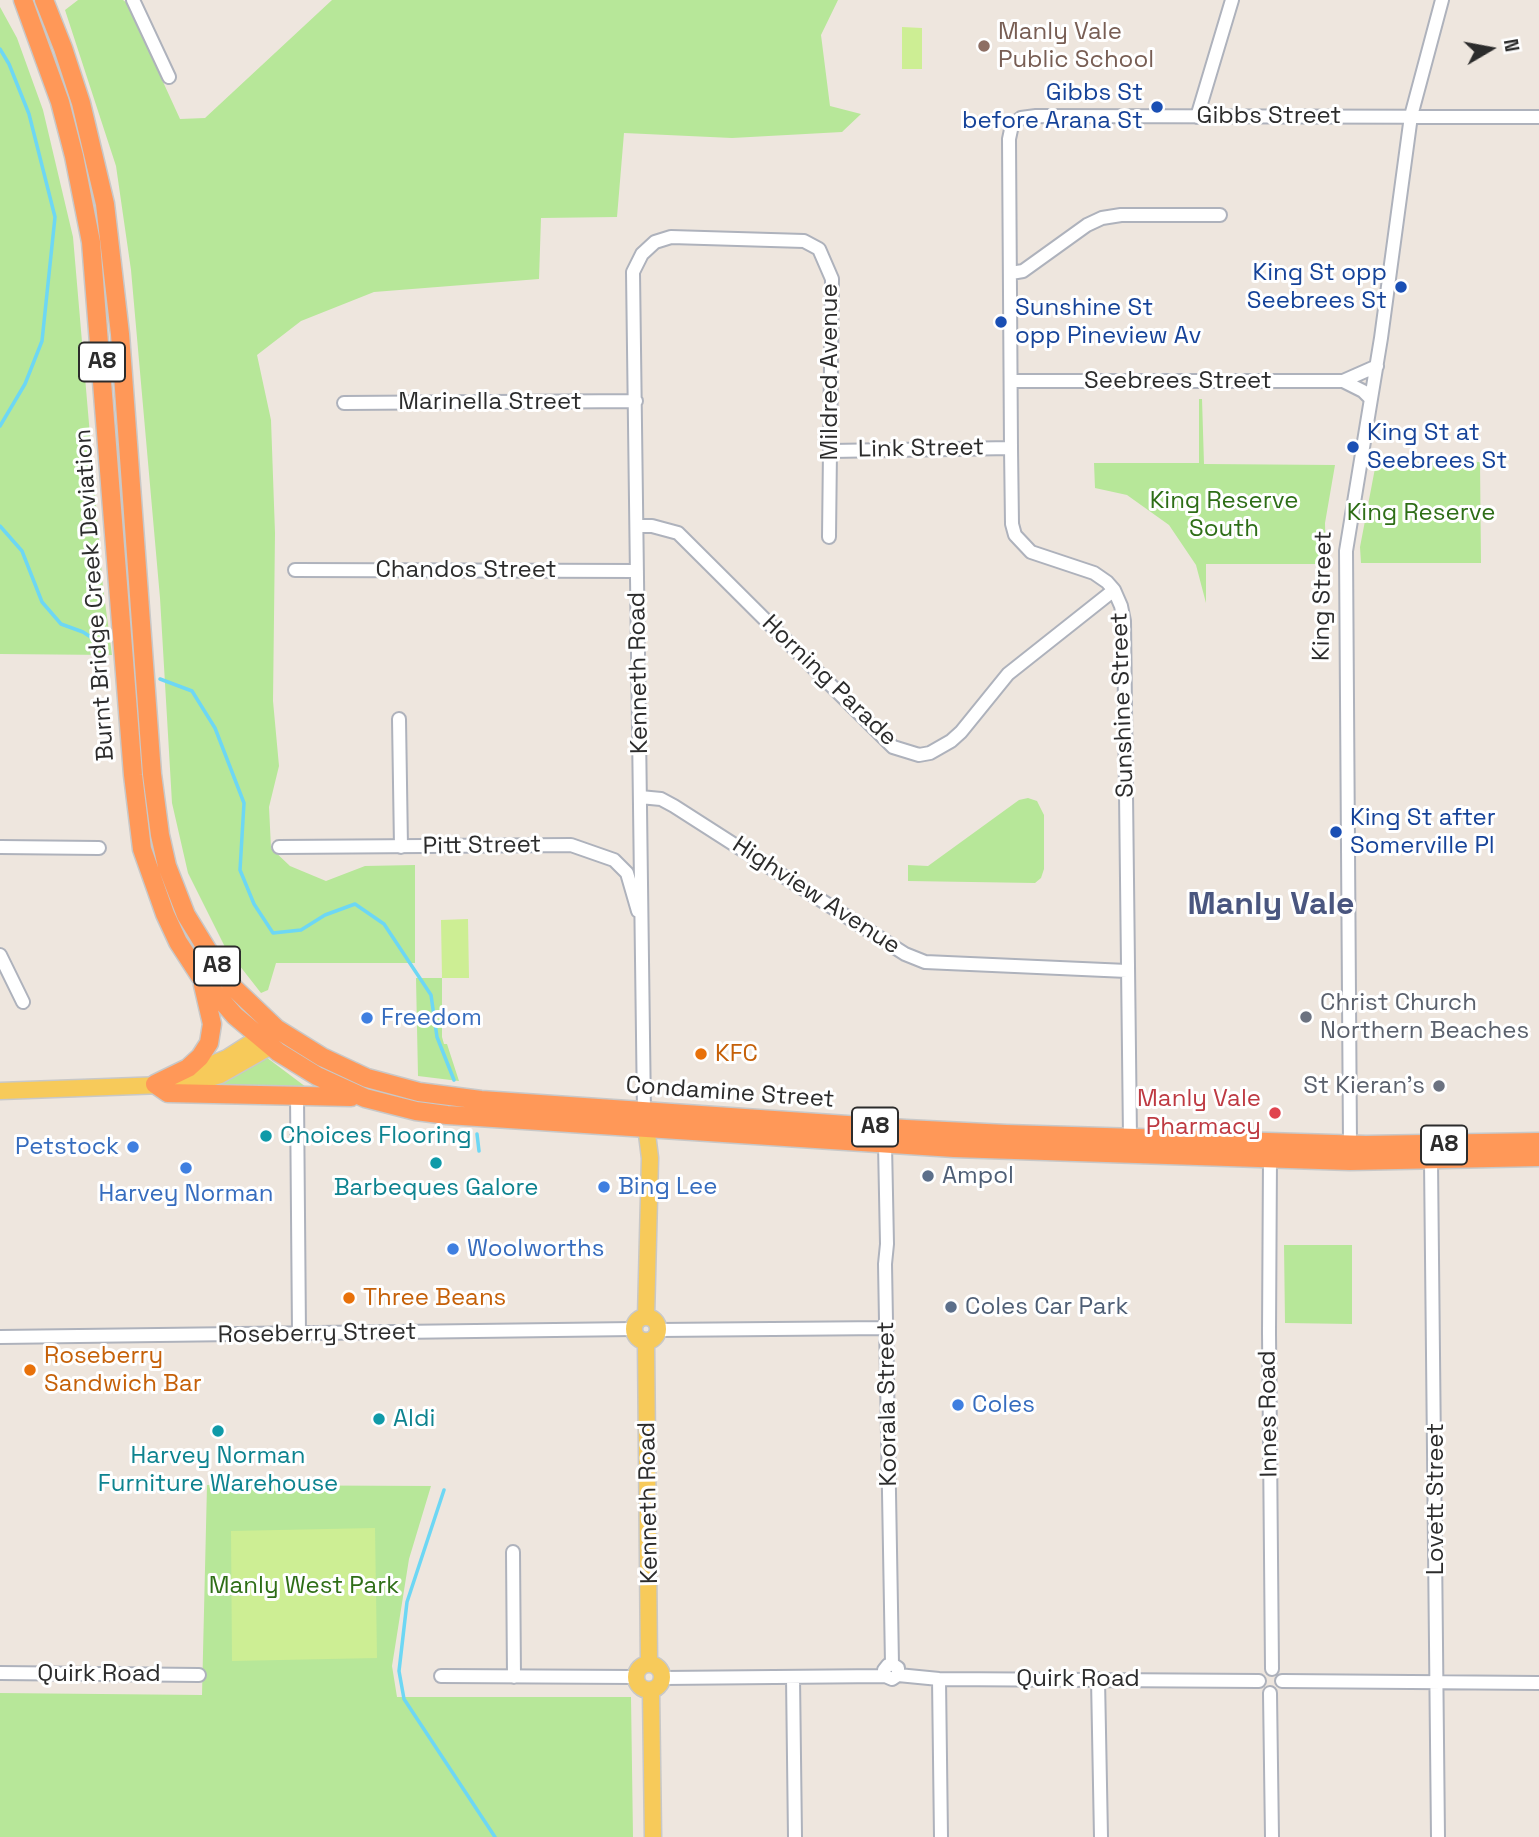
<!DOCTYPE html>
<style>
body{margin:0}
#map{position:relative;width:1539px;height:1837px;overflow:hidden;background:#eee6de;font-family:"Space Grotesk",sans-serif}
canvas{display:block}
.north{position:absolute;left:1455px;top:14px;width:70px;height:70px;-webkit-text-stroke:5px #fff;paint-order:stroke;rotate:80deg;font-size:19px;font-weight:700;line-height:28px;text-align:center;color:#2c2c2c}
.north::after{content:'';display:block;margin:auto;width:24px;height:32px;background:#2c2c2c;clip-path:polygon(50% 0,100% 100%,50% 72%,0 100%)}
</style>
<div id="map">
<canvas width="1539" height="1837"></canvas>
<div class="north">N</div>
</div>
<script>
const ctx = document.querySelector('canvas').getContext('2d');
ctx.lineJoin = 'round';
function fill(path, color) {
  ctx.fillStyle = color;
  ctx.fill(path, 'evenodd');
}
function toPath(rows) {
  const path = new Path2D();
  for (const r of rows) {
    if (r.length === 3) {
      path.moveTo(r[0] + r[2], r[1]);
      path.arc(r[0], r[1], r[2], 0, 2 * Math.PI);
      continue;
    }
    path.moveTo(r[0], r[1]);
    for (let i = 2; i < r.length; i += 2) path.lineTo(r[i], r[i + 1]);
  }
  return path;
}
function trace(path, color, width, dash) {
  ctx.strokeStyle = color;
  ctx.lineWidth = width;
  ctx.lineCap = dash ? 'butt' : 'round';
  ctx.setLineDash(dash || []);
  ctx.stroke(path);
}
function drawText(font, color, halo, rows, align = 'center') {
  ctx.font = font + ' "Space Grotesk",sans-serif';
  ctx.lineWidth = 6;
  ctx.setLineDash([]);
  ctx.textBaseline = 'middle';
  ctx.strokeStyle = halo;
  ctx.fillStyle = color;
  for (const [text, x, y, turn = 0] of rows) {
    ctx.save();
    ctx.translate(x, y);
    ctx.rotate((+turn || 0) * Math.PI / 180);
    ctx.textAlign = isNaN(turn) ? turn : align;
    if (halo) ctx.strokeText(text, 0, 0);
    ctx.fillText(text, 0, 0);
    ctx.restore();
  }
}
fill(toPath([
 [78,0,123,0,127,3,180,119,205,118,332,0,838,0,821,35,830,106,861,114,842,132,732,138,624,133,617,217,541,218,539,279,374,292,301,321,257,355,271,420,275,533,273,701,279,766,269,807,271,848,290,866,326,881,365,866,415,865,415,963,276,963,268,990,261,993,225,947,188,873,172,803,160,598,131,270,116,166,65,10],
 [0,7,17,38,43,110,73,237,103,587,112,655,0,654],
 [1199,399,1202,399,1204,464,1335,465,1325,523,1326,564,1206,564,1206,603,1196,565,1169,525,1127,495,1095,488,1094,463,1199,463],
 [1480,462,1481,563,1361,563,1360,547,1376,463],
 [1028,798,1037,801,1044,815,1044,869,1041,878,1035,883,908,881,908,865,928,866,1019,800],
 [416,978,442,978,442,1037,444,1044,447,1044,459,1081,418,1076],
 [266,1057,306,1087,210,1089,210,1084],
 [1284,1245,1352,1245,1352,1324,1285,1323],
 [207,1485,431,1486,409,1559,392,1666,397,1697,631,1697,633,1837,0,1837,0,1693,202,1695]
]), '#b7e799');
fill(toPath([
 [902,27,922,28,922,69,902,69],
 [468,919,469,978,442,978,441,920],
 [375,1528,377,1658,232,1661,231,1531]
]), '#cdee94');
trace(toPath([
 [0,49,9,64,29,114,55,217,42,341,25,384,0,426],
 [0,526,22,551,42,602,61,624,83,632,103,645],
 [160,679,192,691,215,728,244,803,240,870,254,904,273,933,301,930,325,915,355,904,384,924,431,995,437,1037,454,1080],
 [477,1134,479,1151],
 [444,1490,407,1602,399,1671,404,1699,495,1837]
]), '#6dd7f4', 3.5);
const minor = toPath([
 [133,0,169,77],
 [1197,117,1232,0],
 [1012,125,1009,139,1011,448,1012,524,1015,535,1031,552,1094,573,1107,582,1114,590,1121,606,1124,621,1130,1138],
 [1012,125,1021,118,1036,116,1539,117],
 [1011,273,1023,271,1087,225,1102,218,1121,215,1220,215],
 [1012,381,1343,381,1377,366],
 [1343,381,1363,391,1371,399],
 [344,403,636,401],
 [831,451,1011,448],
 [638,526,652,526,678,533,893,747,919,755,930,753,951,741,961,732,1008,674,1114,590],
 [295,570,637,571],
 [399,719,401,847],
 [640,797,661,799,674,806,905,954,925,962,1127,971],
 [0,847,99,848],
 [279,847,571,845,614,860,627,873,638,911],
 [0,955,23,1002],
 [297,1095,299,1334],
 [644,1112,633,272,642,254,655,242,671,237,804,241,819,249,832,279,829,537],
 [885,1144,887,1244,885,1264,892,1664],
 [1350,1145,1346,551,1381,338,1411,116,1442,0],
 [1270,1158,1269,1332,1272,1669],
 [1431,1161,1438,1837],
 [658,1330,887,1328],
 [0,1337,634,1329],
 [513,1552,514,1677],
 [0,1673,199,1675],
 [898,1675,939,1679,1259,1681],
 [441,1676,636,1677],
 [793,1677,795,1837],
 [663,1678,885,1676,892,1679,898,1675,898,1668,892,1664,888,1665,884,1670,885,1676],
 [939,1679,941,1837],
 [1098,1679,1101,1837],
 [1282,1681,1539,1683],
 [1270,1693,1272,1837]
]);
const major = toPath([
 [181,1077,227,1058,260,1037],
 [0,1091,190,1084,220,1075,271,1046],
 [645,1118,650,1158,646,1317],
 [646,1329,12],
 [646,1342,649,1664],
 [649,1677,13],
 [651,1690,653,1837]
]);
const highway = toPath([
 [23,0,60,102,74,156,91,242,133,775,142,849,165,914,178,942,200,976,235,1016,278,1052,317,1076,365,1098,416,1111,447,1115,954,1148,1350,1161,1539,1157],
 [44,0,63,48,81,103,105,204,120,334,152,774,160,835,167,866,186,915,216,964,234,988,277,1029,322,1057,367,1078,419,1092,481,1100,906,1129,1006,1134,1366,1145,1539,1142],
 [203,985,212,1024,209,1043,200,1057,188,1068,155,1084,168,1093,351,1097]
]);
trace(minor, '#aeb2bc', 16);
trace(major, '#c8c8c8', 19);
trace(highway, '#c8c8c8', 21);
trace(minor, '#fff', 12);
trace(major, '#f7ca5a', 16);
trace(highway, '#ff9858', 18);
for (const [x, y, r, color] of [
 [984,46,7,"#8d6e63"],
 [1157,107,7,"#1a4fb4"],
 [1401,287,7,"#1a4fb4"],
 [1001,322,7,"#1a4fb4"],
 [1353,447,7,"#1a4fb4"],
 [1336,832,7,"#1a4fb4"],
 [1306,1017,7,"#6b7280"],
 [367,1018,7,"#3f7fe0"],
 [701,1054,7,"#e8710a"],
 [1439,1086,7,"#6b7280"],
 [1275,1113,7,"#e0444e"],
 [266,1136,7,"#0f9aa8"],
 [133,1147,7,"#3f7fe0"],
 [436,1163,7,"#0f9aa8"],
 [186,1168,7,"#3f7fe0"],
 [928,1176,7,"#5c6f8a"],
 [604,1187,7,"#3f7fe0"],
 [453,1249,7,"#3f7fe0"],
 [349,1298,7,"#e8710a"],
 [951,1307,7,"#5c6f8a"],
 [30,1370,7,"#e8710a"],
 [958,1405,7,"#3f7fe0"],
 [379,1419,7,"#0f9aa8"],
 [218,1431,7,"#0f9aa8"]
]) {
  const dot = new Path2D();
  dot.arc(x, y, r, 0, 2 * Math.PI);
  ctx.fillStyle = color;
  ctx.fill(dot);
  trace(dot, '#fff', 2.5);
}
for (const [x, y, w] of [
 [102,362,46],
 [217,966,46],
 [875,1127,46],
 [1444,1145,46]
]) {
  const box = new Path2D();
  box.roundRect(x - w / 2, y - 19.5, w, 39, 5);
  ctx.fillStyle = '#fff';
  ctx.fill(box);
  trace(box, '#2c2c2c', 2);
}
drawText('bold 23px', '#2c2c2c', null, [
 ["A8",102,362],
 ["A8",217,966],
 ["A8",875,1127],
 ["A8",1444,1145]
]);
drawText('24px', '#785e54', '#fff', [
 ["Manly Vale",998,32],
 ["Public School",998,60]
], 'left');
drawText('24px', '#164399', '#fff', [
 ["Gibbs St",1143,93,"right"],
 ["before Arana St",1143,121,"right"],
 ["King St opp",1387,273,"right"],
 ["Seebrees St",1387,301,"right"],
 ["Sunshine St",1015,308],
 ["opp Pineview Av",1015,336],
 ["King St at",1367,433],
 ["Seebrees St",1367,461],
 ["King St after",1350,818],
 ["Somerville Pl",1350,846]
], 'left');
drawText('24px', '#2c2c2c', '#fff', [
 ["Gibbs Street",1269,116],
 ["Mildred Avenue",830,372,-90],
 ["Seebrees Street",1178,381],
 ["Marinella Street",490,402],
 ["Link Street",921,449,-1],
 ["Chandos Street",466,570],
 ["Burnt Bridge Creek Deviation",95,595,-94],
 ["King Street",1323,596,-89],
 ["Kenneth Road",639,673,-91],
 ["Horning Parade",829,681,44],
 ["Sunshine Street",1123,705,-92],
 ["Pitt Street",482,846,-1],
 ["Highview Avenue",816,896,33],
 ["Condamine Street",730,1093,4],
 ["Roseberry Street",317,1334,-1],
 ["Koorala Street",888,1404,-91],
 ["Innes Road",1269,1414,-91],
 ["Lovett Street",1436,1499,-90],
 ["Kenneth Road",649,1503,-91],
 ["Quirk Road",99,1674],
 ["Quirk Road",1078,1679]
]);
drawText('24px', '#2e6e17', '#fff', [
 ["King Reserve",1224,501],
 ["South",1224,529],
 ["King Reserve",1421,513],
 ["Manly West Park",304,1586]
]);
drawText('24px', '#5b616d', '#fff', [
 ["Christ Church",1320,1003],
 ["Northern Beaches",1320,1031],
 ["St Kieran's",1425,1086,"right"]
], 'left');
drawText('24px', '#366cbe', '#fff', [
 ["Freedom",381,1018],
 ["Petstock",119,1147,"right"],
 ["Bing Lee",618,1187],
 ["Harvey Norman",186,1194,"center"],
 ["Woolworths",467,1249],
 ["Coles",972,1405]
], 'left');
drawText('24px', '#c56008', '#fff', [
 ["KFC",715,1054],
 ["Three Beans",363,1298],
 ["Roseberry",44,1356],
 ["Sandwich Bar",44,1384]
], 'left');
drawText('24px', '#be3a42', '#fff', [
 ["Manly Vale",1261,1099],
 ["Pharmacy",1261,1127]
], 'right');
drawText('24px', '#0d838f', '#fff', [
 ["Choices Flooring",280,1136],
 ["Barbeques Galore",436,1188,"center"],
 ["Aldi",393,1419],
 ["Harvey Norman",218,1456,"center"],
 ["Furniture Warehouse",218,1484,"center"]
], 'left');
drawText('24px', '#4e5e75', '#fff', [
 ["Ampol",942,1176],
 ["Coles Car Park",965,1307]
], 'left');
drawText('bold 32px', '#4a567f', '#fff', [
 ["Manly Vale",1271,905]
]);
</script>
